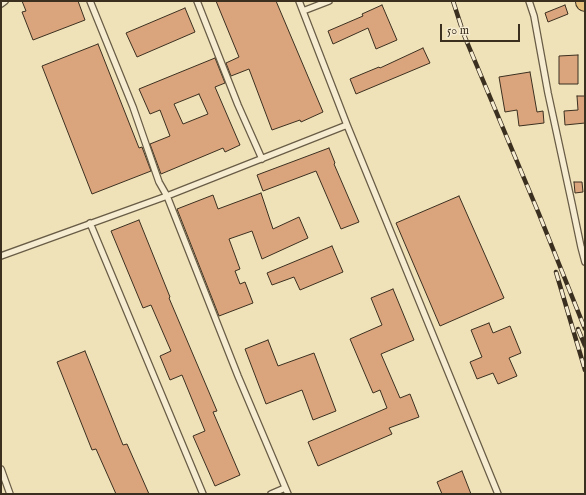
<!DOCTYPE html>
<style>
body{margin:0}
#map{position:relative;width:586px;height:495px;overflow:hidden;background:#efe2b8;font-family:"IM FELL English",serif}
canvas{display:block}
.frame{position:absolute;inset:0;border:2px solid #3b2f20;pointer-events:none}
.scale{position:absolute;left:440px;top:24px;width:80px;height:18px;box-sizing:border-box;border:2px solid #3b2f20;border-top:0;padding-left:5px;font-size:12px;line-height:14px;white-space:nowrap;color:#3b2f20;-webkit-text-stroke:3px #f5ecd1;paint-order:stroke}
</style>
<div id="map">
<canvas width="586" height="495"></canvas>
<div class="frame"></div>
<div class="scale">50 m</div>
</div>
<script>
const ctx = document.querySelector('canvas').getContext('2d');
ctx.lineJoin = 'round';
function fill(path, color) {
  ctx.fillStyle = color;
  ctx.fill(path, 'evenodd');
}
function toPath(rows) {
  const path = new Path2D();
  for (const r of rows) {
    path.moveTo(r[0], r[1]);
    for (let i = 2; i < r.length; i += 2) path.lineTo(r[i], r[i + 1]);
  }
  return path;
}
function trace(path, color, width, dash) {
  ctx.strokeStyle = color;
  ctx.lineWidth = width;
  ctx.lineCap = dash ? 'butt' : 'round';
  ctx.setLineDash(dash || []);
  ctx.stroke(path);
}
const building = toPath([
 [22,1,78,1,85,20,33,40,22,12,26,11,22,1],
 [216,1,276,1,323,112,301,122,300,120,272,130,249,69,231,76,226,63,239,57,216,1],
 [382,5,397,40,376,49,368,28,333,44,328,31,363,16,362,14,382,5],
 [565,5,568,14,548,22,545,13,565,5],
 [185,8,195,32,137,57,126,33,185,8],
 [98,44,139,148,142,147,151,171,92,194,42,66,98,44],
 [423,48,430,63,356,94,350,79,379,67,380,68,423,48],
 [578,55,578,84,559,84,559,56,578,55],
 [215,58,225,83,215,87,240,145,225,152,223,148,161,174,150,144,170,136,160,110,150,114,139,89,215,58],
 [199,94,208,114,183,124,174,104,199,94],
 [530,72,537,112,543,111,544,123,519,126,517,110,505,112,499,77,530,72],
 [577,96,585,96,585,123,565,125,564,111,578,110,577,96],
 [329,148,335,163,334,164,359,222,341,229,316,171,263,191,257,175,329,148],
 [574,182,582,182,583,192,575,193,574,182],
 [261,193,273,229,299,217,308,238,262,259,252,231,229,239,240,269,235,271,240,284,245,282,253,303,219,316,177,209,213,195,218,209,261,193],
 [459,196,504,298,440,326,396,223,459,196],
 [139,220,170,297,169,298,217,411,213,412,240,475,215,486,193,436,205,431,182,375,170,380,160,356,171,351,151,305,143,308,111,231,139,220],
 [332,246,343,272,300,290,294,277,272,285,267,273,332,246],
 [393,289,414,340,381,354,400,398,410,394,419,417,389,428,392,434,318,466,308,442,387,408,380,390,373,393,350,339,382,325,371,298,393,289],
 [489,323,493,333,510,326,521,353,509,358,517,376,498,384,493,373,477,379,470,362,482,357,471,330,489,323],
 [268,340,278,366,314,353,336,411,313,420,302,390,266,404,245,349,268,340],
 [85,351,123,445,127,444,149,494,116,494,96,449,92,450,57,362,85,351],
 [462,471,471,494,442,494,437,482,462,471]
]);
fill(building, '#daa57c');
trace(building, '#3b2f20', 1);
const lane = toPath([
 [90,1,133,107,159,182,167,196,238,376,288,494],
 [197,1,238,105,262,159],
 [299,1,347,125,498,494],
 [529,1,534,16,548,93,572,204,581,247,585,262],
 [1,4,5,1],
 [303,11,329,1],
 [90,223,203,494],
 [1,256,167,196,347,125],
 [1,469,10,494],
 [271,494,285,488]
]);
const primary = toPath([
 [585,1,585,2]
]);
trace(lane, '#685c46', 8);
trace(primary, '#3b2f20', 20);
trace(lane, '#f5ecd1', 5.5);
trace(primary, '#e8c17c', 18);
const rail = toPath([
 [453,1,464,35,539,214,585,329],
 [556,272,585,370],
 [578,329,585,346]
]);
trace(rail, '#3b2f20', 4.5);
trace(rail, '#f5ecd1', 3, [9]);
</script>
